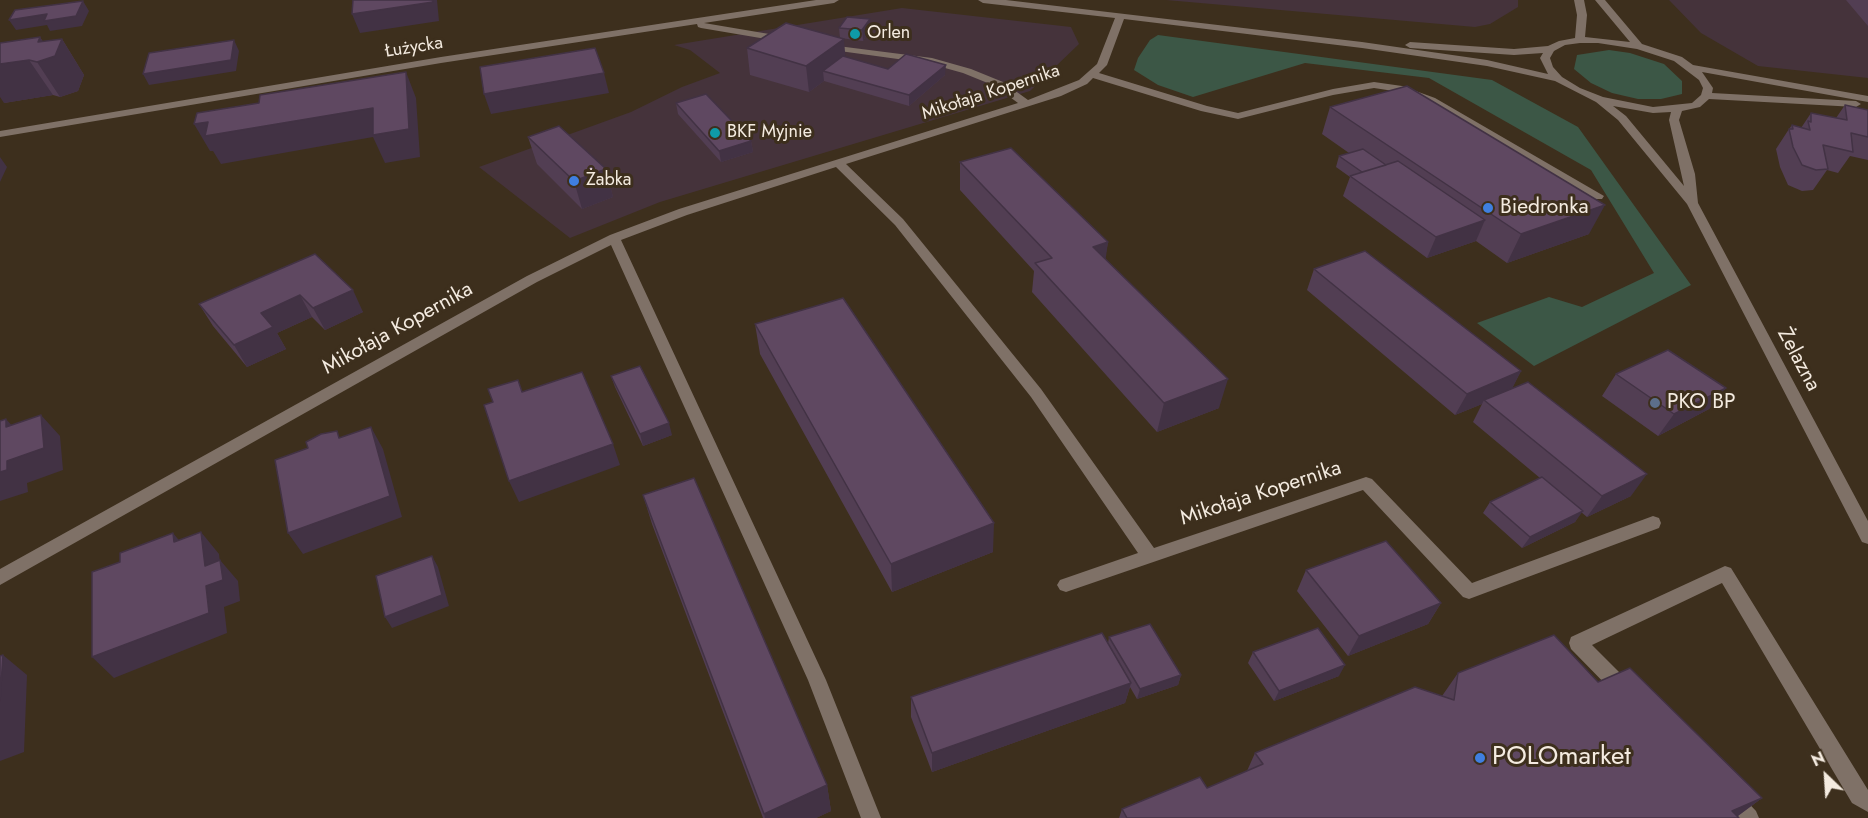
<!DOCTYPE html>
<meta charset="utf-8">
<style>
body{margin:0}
#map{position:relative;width:1868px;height:818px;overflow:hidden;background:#3d2f1d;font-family:Jost,sans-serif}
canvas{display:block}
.north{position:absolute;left:1796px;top:746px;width:60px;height:60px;-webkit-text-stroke:4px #3d2f1d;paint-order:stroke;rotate:335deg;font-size:16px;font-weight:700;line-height:24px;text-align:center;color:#f4ebe0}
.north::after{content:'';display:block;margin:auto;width:21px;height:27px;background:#f4ebe0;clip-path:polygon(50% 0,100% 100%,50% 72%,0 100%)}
</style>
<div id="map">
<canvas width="1868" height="818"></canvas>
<div class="north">N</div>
</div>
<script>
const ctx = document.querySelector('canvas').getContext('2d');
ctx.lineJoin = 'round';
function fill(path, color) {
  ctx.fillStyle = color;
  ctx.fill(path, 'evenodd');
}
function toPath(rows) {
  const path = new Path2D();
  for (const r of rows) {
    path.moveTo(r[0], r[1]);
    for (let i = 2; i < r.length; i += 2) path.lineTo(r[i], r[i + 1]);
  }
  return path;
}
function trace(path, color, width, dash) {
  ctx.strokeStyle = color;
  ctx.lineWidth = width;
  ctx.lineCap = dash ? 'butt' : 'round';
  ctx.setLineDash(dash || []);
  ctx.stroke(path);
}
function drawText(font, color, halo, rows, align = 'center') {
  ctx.font = font + ' Jost,sans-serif';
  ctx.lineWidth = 6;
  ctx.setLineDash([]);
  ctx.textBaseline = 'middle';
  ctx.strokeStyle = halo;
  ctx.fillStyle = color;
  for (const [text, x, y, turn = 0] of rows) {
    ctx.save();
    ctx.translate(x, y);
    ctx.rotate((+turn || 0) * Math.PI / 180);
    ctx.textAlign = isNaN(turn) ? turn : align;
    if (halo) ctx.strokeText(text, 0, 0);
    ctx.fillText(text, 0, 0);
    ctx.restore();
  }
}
fill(toPath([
 [1166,0,1518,0,1518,7,1490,24,1475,27],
 [1669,0,1868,0,1868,78,1758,66,1701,33],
 [902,8,1071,27,1079,44,1030,91,660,202,570,238,479,167,631,112,682,87,720,73,690,50,674,45]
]), '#45333b');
fill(toPath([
 [1158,35,1492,80,1578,127,1691,285,1534,366,1477,323,1549,297,1582,307,1654,273,1591,170,1429,78,1305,63,1193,97,1158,85,1134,70,1138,58,1150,40],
 [1609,50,1630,53,1664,64,1682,81,1682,94,1661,99,1638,99,1612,93,1591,83,1574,69,1577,55]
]), '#3c5746');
fill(toPath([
 [816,0,839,0,834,3,704,23,787,37,787,41,784,42,701,28,698,27,697,24,441,63,0,137,0,131,441,57,816,0],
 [978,0,1006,0,1362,42,1487,60,1548,74,1540,58,1543,53,1514,55,1410,48,1405,45,1410,42,1514,49,1548,46,1559,41,1575,38,1577,15,1574,0,1584,0,1587,15,1585,37,1630,42,1595,0,1605,0,1642,44,1682,57,1693,65,1868,96,1868,102,1702,72,1713,88,1712,93,1856,101,1861,104,1856,107,1709,99,1700,107,1682,111,1679,120,1695,174,1698,203,1868,521,1868,544,1862,542,1687,204,1618,120,1596,102,1555,81,1487,66,1362,48,1124,19,1107,65,1099,73,1207,106,1238,113,1333,89,1374,82,1402,86,1435,98,1604,196,1602,199,1594,199,1427,102,1400,92,1374,88,1333,95,1238,119,1201,111,1093,78,1087,84,1061,96,846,164,903,219,1041,389,1154,548,1366,477,1372,479,1472,583,1653,516,1659,518,1661,523,1659,528,1469,599,1463,597,1363,490,1066,592,1060,590,1057,585,1060,580,1138,553,1031,397,895,225,836,167,687,215,621,240,826,680,881,818,861,818,808,680,611,245,537,282,0,585,0,569,527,276,610,235,679,209,1018,103,995,86,963,73,927,63,825,49,822,48,822,44,932,58,971,69,1003,82,1028,100,1079,80,1097,64,1115,18,983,3,978,0],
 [1580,43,1598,43,1637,49,1674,61,1699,80,1703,88,1701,95,1692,103,1653,107,1603,97,1580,88,1562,77,1553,67,1550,58,1554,51,1565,45,1580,43],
 [1613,106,1653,113,1671,112,1669,120,1684,186,1626,116,1613,106],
 [1725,566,1731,568,1868,790,1868,812,1852,803,1722,583,1592,645,1632,685,1635,691,1632,697,1625,700,1618,697,1571,649,1569,643,1571,637,1725,566],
 [1730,788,1737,791,1756,811,1759,818,1735,818,1723,805,1720,798,1723,791,1730,788]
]), '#7f7167');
fill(toPath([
 [1846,0,1868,0,1868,26],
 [870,19,870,29,863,41,840,38,839,28],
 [40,37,43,42,62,39,84,75,78,91,60,97,53,95,4,103],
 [747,48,845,57,888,69,945,75,909,106,824,81,809,92,750,75],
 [676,103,751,141,753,152,721,162,678,114],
 [1845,105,1868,110,1868,160,1850,156,1838,173,1827,170,1813,190,1802,191,1788,185,1780,167,1776,149,1789,129,1792,125,1801,128,1811,113,1836,118],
 [1330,107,1589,234,1507,263,1476,241,1427,258,1343,196,1350,177,1336,167,1339,156,1349,153,1322,134],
 [528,137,606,169,613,197,582,209,537,164],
 [960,162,1108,242,1105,258,1219,408,1157,432,1032,292,1034,271,960,190],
 [315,254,363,312,325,330,312,317,277,333,286,349,247,367,213,326,199,304],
 [1314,269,1521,371,1512,388,1631,496,1587,517,1581,512,1575,522,1522,548,1483,513,1490,502,1540,478,1473,422,1482,404,1455,415,1307,290],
 [755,324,993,552,892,592,760,354],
 [1616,374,1726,388,1709,409,1658,436,1602,396],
 [611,376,672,435,643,446,615,387],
 [643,495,827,785,831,811,816,818,763,818,652,524],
 [1306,570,1441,603,1428,624,1348,656,1297,591],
 [1109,637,1181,675,1178,685,1137,699,1130,687,1125,703,932,772,911,717,911,697,1108,643],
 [1253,652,1339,676,1274,701,1248,663],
 [1458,673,1598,682,1762,798,1738,816,1739,818,1119,818,1122,809,1207,788,1247,771,1255,753,1442,696]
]), '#523e53');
fill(toPath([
 [432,0,437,0,439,21,360,33,352,14],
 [83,1,89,11,82,26,50,31,47,25,16,30,9,20],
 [870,19,870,29,863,41,862,30],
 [40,37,53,57,62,39,84,75,78,91,60,97,37,62,38,42],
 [844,39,846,65,823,71,824,81,809,92,806,66],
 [234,40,239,51,236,71,149,85,143,74],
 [29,60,53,95,4,103,0,97,0,64],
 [946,65,945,75,909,106,909,95],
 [406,72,416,98,420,157,385,163,373,137,221,164,213,151,210,151,194,124,208,122],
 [604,73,609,93,491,114,484,94],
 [751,141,753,152,721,162,719,151],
 [0,157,7,167,0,182],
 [606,169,613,197,582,209,574,181],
 [1605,205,1589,234,1507,263,1521,234],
 [1485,220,1476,241,1427,258,1436,237],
 [1108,242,1104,271,1093,247],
 [353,290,363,312,325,330,313,308],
 [300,295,312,317,277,333,286,349,247,367,234,345,261,313],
 [1521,371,1510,393,1484,400,1482,404,1455,415,1467,394],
 [1228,379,1219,408,1157,432,1164,403],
 [1726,388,1709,409,1658,436,1674,414],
 [41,415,60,436,63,470,27,483,28,492,0,501,0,472,7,461],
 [6,419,25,440,6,427],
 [669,423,672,435,643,446,640,434],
 [371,427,383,449,402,517,303,554,288,533],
 [613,444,620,465,519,502,509,481],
 [1647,474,1631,496,1587,517,1602,496],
 [1583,511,1575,522,1522,548,1530,537],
 [994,523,993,552,892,592,891,564],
 [201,532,219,554,222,581,220,560,238,581,240,601,224,607,227,633,114,678,92,657,206,586],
 [173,533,191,555,174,542],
 [432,556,438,567,449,606,392,628,385,617],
 [1441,603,1428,624,1348,656,1359,636],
 [3,655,27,675,24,752,0,761,0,701],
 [1345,665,1339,676,1274,701,1279,691],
 [1181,675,1178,685,1137,699,1140,689],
 [1131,683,1125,703,932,772,932,753],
 [827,785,831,811,816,818,765,818,764,814],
 [1762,798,1735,818,1732,811]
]), '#423244');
const building = toPath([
 [353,0,432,0,433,2,352,14,353,0],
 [83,1,76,16,44,21,47,14,9,20,15,10,83,1],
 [847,17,870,19,862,30,839,28,847,17],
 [786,23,844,39,806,66,747,48,786,23],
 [40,37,38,42,62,39,55,56,37,62,29,60,0,64,0,43,40,37],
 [234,40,231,60,143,74,149,53,234,40],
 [595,48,604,73,484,94,480,67,595,48],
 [906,54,946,65,909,95,823,71,843,56,888,69,906,54],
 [406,72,409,129,373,135,373,108,205,136,208,122,194,124,197,113,259,103,260,95,406,72],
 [1407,86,1605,205,1521,234,1330,107,1407,86],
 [706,94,751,141,719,151,676,103,706,94],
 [1845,105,1868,110,1868,137,1851,133,1853,152,1823,145,1828,169,1816,170,1802,165,1793,147,1789,129,1793,129,1792,125,1810,130,1808,121,1811,122,1811,113,1847,120,1845,105],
 [559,126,606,169,574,181,528,137,559,126],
 [1011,148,1108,242,1093,247,1228,379,1164,403,1035,263,1052,258,960,162,1011,148],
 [1363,149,1386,165,1362,172,1339,156,1363,149],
 [1398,161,1485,220,1436,237,1350,176,1398,161],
 [1365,251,1521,371,1467,394,1314,269,1365,251],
 [315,254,353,290,313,308,300,295,261,313,273,327,234,345,199,304,315,254],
 [843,298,994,523,891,564,755,324,843,298],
 [1668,350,1726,388,1674,414,1616,374,1668,350],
 [640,366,669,423,640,434,611,376,640,366],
 [582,372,613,444,509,481,484,405,493,402,488,389,518,380,522,392,582,372],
 [1528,382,1647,474,1602,496,1484,400,1528,382],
 [41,415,44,448,7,461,7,470,0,472,0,421,6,419,6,427,41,415],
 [371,427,390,496,288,533,275,460,308,448,306,442,321,434,337,431,339,438,371,427],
 [1542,477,1583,511,1530,537,1490,502,1542,477],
 [694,478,827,785,764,814,643,495,694,478],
 [201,532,205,566,220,560,223,580,206,586,209,613,92,657,92,572,120,562,120,553,173,533,174,542,201,532],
 [1386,541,1441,603,1359,636,1306,570,1386,541],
 [432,556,442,595,385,617,376,576,432,556],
 [1150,624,1181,675,1140,689,1109,637,1150,624],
 [1318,628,1345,665,1279,691,1253,652,1318,628],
 [1102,633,1131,683,932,753,911,697,1102,633],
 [1554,635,1598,682,1630,668,1762,798,1732,811,1739,818,1127,818,1122,809,1200,777,1207,788,1263,764,1255,753,1415,687,1454,700,1458,673,1554,635],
 [3,655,0,701,0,656,3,655]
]);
fill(building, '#5f4861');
trace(building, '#423244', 1.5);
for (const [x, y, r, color] of [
 [855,34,6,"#0f9aa8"],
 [715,133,6,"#0f9aa8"],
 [574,181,6,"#3f7fe0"],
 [1488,208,6,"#3f7fe0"],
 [1655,403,6,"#5c6f8a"],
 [1480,758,6,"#3f7fe0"]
]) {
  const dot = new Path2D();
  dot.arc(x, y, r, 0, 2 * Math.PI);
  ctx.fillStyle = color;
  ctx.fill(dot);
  trace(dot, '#3d2f1d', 2);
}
drawText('18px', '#f4ebe0', '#3d2f1d', [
 ["Orlen",867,34],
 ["BKF Myjnie",727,133],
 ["Żabka",586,181]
], 'left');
drawText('18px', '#f4ebe0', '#3d2f1d', [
 ["Łużycka",414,48,-9],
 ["Mikołaja Kopernika",991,93,-18]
]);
drawText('21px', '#f4ebe0', '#3d2f1d', [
 ["Biedronka",1500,208],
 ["PKO BP",1667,403]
], 'left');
drawText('21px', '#f4ebe0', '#3d2f1d', [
 ["Mikołaja Kopernika",398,329,-29],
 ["Żelazna",1798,360,62],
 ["Mikołaja Kopernika",1261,494,-18]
]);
drawText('26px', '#f4ebe0', '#3d2f1d', [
 ["POLOmarket",1492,758]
], 'left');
</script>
